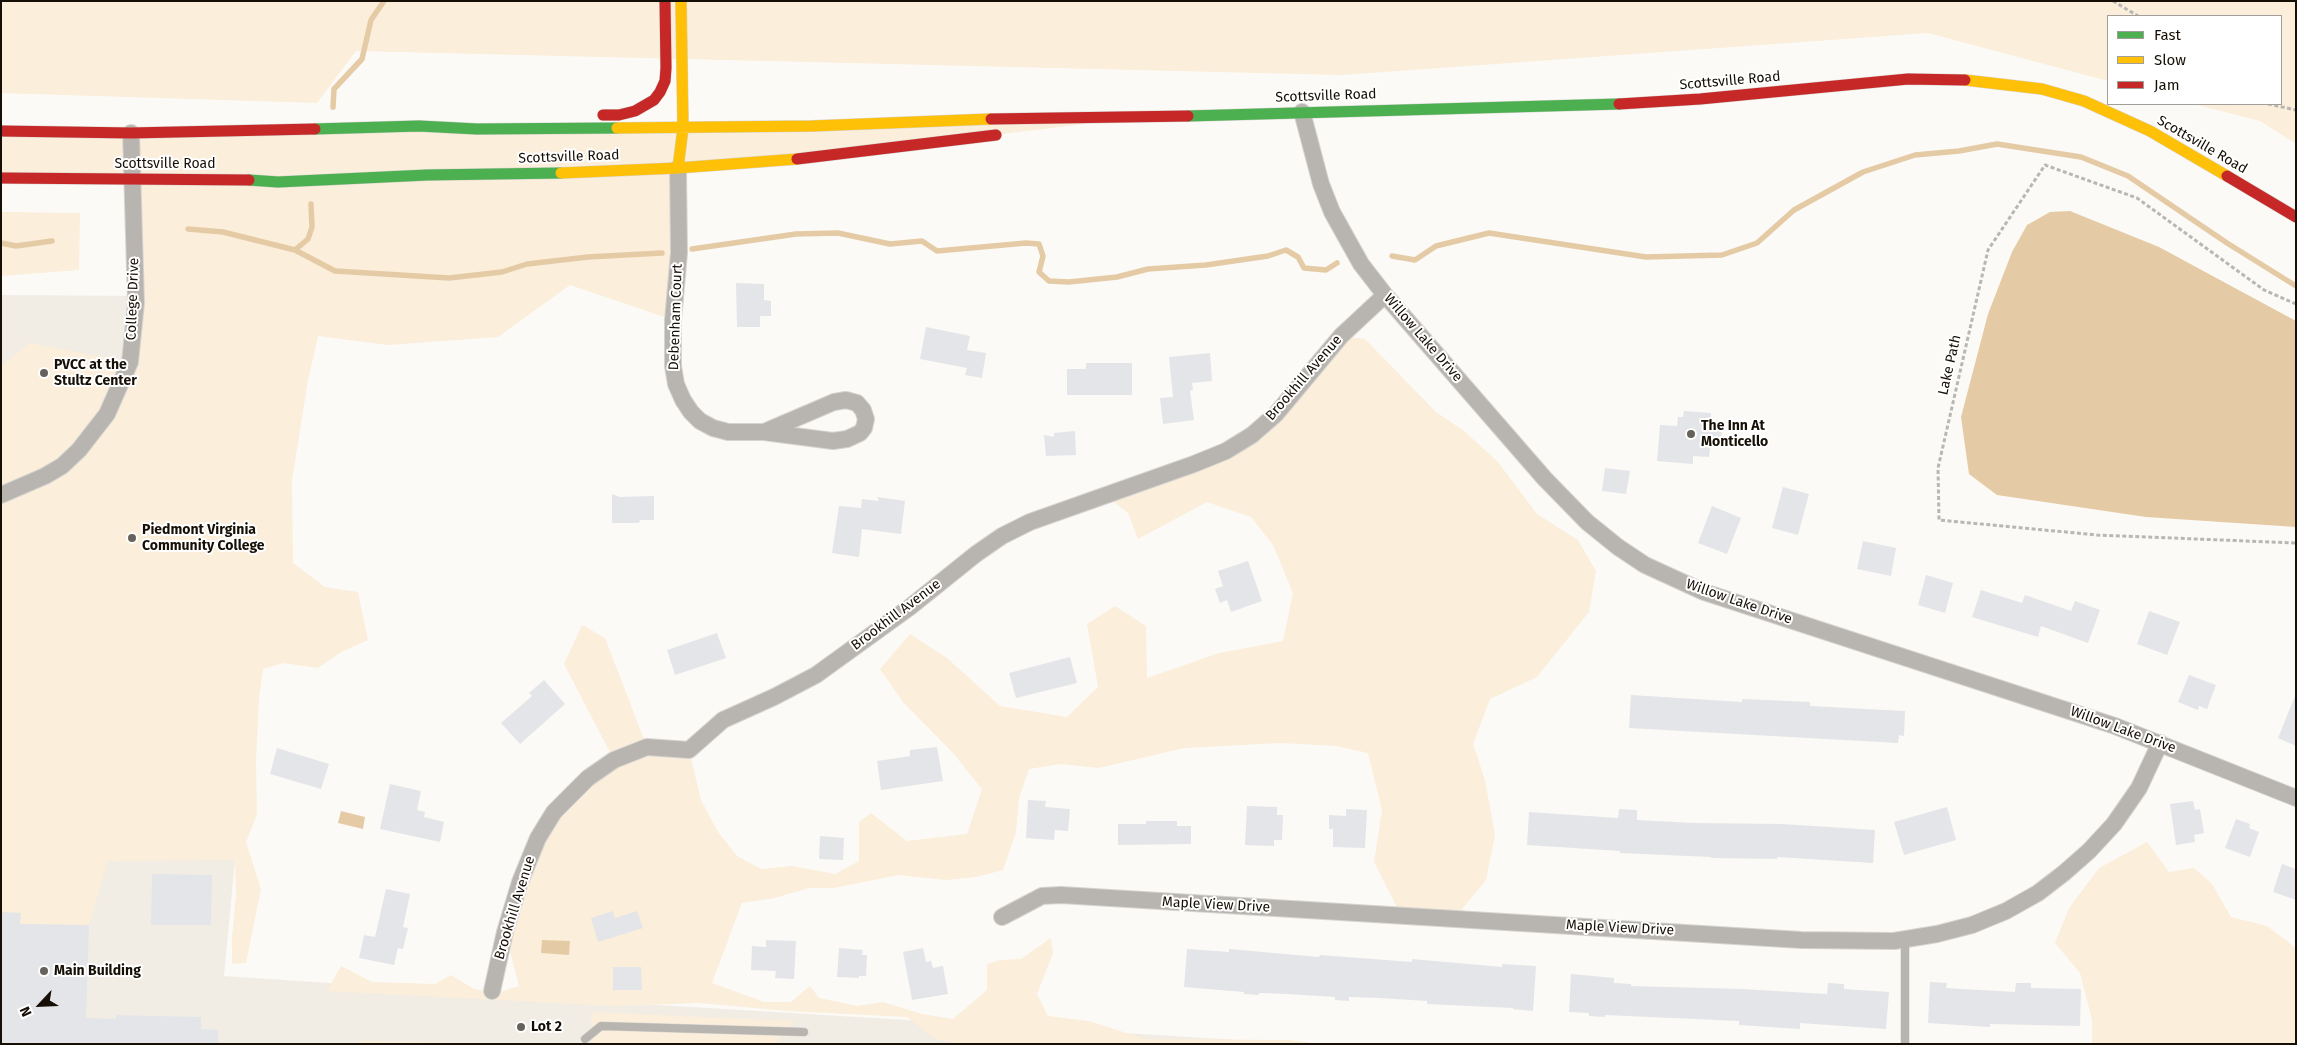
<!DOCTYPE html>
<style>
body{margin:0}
#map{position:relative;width:2297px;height:1045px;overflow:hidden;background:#fcfaf7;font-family:"Fira Sans",sans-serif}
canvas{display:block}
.frame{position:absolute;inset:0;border:2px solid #160f06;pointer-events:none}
.legend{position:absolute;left:2107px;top:15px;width:175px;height:90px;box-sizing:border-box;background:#fff;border:1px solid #a29f9b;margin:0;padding:6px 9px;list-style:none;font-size:15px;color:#160f06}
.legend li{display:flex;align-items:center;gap:10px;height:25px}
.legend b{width:25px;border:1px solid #a29f9b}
.north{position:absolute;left:15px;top:980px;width:50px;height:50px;-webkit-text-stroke:4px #fff;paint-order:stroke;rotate:245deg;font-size:14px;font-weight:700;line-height:20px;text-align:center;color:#160f06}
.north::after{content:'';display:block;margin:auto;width:18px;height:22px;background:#160f06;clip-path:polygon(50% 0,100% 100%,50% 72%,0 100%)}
</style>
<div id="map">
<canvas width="2297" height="1045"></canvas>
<div class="frame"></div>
<ul class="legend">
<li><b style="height:6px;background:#4caf50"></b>Fast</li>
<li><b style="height:6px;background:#ffc107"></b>Slow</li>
<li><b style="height:6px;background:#c62828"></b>Jam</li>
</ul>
<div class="north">N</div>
</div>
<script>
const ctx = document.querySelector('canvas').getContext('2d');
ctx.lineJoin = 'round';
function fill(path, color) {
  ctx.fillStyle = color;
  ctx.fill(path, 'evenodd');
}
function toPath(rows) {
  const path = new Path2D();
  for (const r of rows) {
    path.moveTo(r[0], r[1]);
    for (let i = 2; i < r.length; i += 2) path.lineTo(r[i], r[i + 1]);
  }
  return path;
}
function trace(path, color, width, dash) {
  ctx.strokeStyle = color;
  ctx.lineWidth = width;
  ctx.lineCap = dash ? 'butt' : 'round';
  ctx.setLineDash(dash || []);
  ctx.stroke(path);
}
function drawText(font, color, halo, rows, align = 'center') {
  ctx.font = font + ' "Fira Sans",sans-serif';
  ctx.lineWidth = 4;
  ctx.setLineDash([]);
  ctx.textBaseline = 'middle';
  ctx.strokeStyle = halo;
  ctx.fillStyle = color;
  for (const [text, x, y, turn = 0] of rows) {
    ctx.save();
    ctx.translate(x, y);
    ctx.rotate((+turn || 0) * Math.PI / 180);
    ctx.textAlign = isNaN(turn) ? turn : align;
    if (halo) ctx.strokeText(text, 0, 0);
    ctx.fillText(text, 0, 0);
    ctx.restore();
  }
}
fill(toPath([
 [1,295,149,296,235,860,224,976,675,1006,1306,1044,1,1044]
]), '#f2ede4');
fill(toPath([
 [1,1,2296,1,2296,144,2260,121,2194,104,2281,104,2281,16,2108,16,2108,81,1928,33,1342,75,356,51,317,103,1,93],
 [1134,118,1002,134,678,168,673,320,570,285,498,337,388,345,318,336,308,380,292,480,293,563,325,587,358,592,368,640,341,652,318,668,283,663,263,669,259,698,256,761,257,814,246,842,261,889,246,963,232,964,232,937,236,896,235,860,108,861,89,925,20,924,1,946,1,366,29,343,130,362,131,179,1,178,1,131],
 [1,212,80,213,79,270,1,276],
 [1341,336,1365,339,1436,412,1464,431,1498,462,1537,514,1578,540,1596,571,1589,612,1537,677,1490,699,1473,744,1485,780,1495,835,1486,880,1454,919,1401,915,1374,862,1382,810,1368,753,1336,746,1281,743,1184,748,1099,768,1061,764,1029,769,1019,798,1016,833,1003,870,976,877,946,880,898,875,834,888,809,888,775,898,742,903,712,983,764,1002,791,1002,810,986,819,998,857,1006,883,1002,922,1014,953,1019,987,990,987,964,1000,960,1021,959,1051,938,1053,953,1037,994,1048,1016,1089,1021,1145,1039,1289,1040,1321,1044,961,1044,936,1039,907,1017,787,1011,699,1003,612,1006,327,991,341,966,372,982,435,984,451,975,474,989,497,993,519,986,505,932,538,838,614,760,564,664,582,625,605,638,647,747,689,750,701,800,718,832,737,856,761,869,792,866,835,874,859,861,859,822,871,813,907,841,967,834,982,789,953,753,903,702,880,669,910,634,947,658,1000,706,1067,717,1098,687,1087,624,1115,606,1146,626,1147,678,1219,653,1283,641,1293,593,1273,545,1251,517,1207,502,1138,539,1128,513,1105,495,1252,435],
 [2147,842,2169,872,2194,868,2212,884,2231,917,2267,926,2296,948,2296,1044,2092,1044,2092,1020,2080,973,2055,943,2069,908,2099,868],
 [591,1012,794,1021,776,1044,592,1044],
 [361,1041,537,1044,361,1044]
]), '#fbeeda');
fill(toPath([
 [2070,211,2159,247,2296,321,2296,527,2146,517,1997,495,1969,474,1961,417,1988,314,2012,252,2027,225,2050,212],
 [341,811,365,817,363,829,338,823],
 [542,940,570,941,569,955,541,953]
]), '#e5cba5');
trace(toPath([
 [333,107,334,89,362,59,371,20,384,1],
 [188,229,223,232,295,250,335,271,449,278,502,272,527,264,588,257,662,253],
 [1,243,16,246,52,241],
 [692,249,796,234,838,233,890,244,922,241,937,251,1026,243,1039,244,1043,256,1039,272,1049,281,1069,282,1117,277,1148,269,1206,265,1268,256,1286,250,1298,257,1304,268,1326,270,1337,263],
 [295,250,308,239,312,227,311,204],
 [1392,256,1415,260,1436,246,1489,233,1646,257,1722,255,1757,243,1794,210,1863,172,1915,155,1959,151,1997,144,2081,157,2128,176,2227,243,2296,286]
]), '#e5cba5', 5.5);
fill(toPath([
 [736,283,764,284,764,300,771,301,771,316,760,316,760,327,737,327],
 [926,327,970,336,967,350,986,353,982,378,965,375,967,368,920,359],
 [1210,353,1212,381,1192,383,1193,390,1190,391,1194,420,1163,424,1160,398,1173,397,1169,357],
 [1086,363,1132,363,1132,395,1067,395,1067,369,1086,369],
 [1684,411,1711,413,1711,420,1723,421,1721,442,1711,442,1709,457,1693,456,1693,464,1657,461,1660,425,1677,426,1678,417,1683,417],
 [1075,431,1076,455,1046,456,1044,435,1054,437,1054,433],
 [1605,468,1630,471,1626,494,1602,491],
 [1783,487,1809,494,1798,535,1772,528],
 [612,494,620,497,654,496,654,520,640,520,639,523,612,523],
 [877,497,905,501,901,534,862,529,859,557,832,553,839,506,861,508,862,499,879,501],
 [1712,506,1741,518,1727,554,1698,543],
 [1863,541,1896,548,1891,576,1857,569],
 [1248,561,1262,601,1231,612,1227,600,1220,603,1215,589,1223,586,1218,571],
 [1926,575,1953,583,1945,613,1918,605],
 [1981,590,2022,603,2025,595,2071,611,2075,601,2100,610,2088,643,2041,626,2038,637,1972,617],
 [2149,611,2180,622,2167,655,2137,644],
 [717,633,726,658,675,675,667,650],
 [1070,657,1077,683,1016,698,1009,673],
 [2189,675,2216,685,2207,709,2199,706,2198,710,2178,702],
 [544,680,565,704,520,744,501,723,532,696,529,693],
 [1631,695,1742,702,1742,699,1810,702,1810,706,1905,711,1904,736,1899,735,1898,743,1629,728],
 [2295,696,2296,696,2296,746,2278,738],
 [937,747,943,781,881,790,877,761,910,756,910,750],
 [277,748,329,764,321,789,270,774],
 [390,784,421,791,417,810,425,812,424,817,444,822,440,842,380,829],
 [1028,800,1046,801,1045,807,1070,809,1068,831,1055,830,1054,840,1026,838],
 [2193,801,2195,810,2200,809,2204,833,2194,835,2195,842,2176,845,2170,804],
 [1247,806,1277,807,1277,815,1283,815,1282,840,1274,840,1274,846,1245,845],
 [1947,807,1956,840,1904,855,1894,822],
 [1346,809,1367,810,1365,848,1333,847,1333,829,1329,829,1329,815,1346,816],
 [1619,809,1637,810,1637,820,1693,823,1782,824,1875,830,1873,863,1777,857,1777,859,1711,858,1711,857,1620,853,1620,851,1527,845,1529,812,1618,818],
 [2236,819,2250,824,2249,828,2259,832,2250,857,2225,848],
 [1146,821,1177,821,1177,826,1191,826,1191,844,1118,845,1118,824,1146,824],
 [820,836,844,838,843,860,819,859],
 [2282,864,2296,869,2296,900,2273,892],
 [152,874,212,875,211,925,151,925],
 [386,889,410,894,403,927,408,928,403,949,398,948,394,965,359,958,364,935,375,937],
 [613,911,615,918,637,911,643,928,598,942,591,918],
 [1,912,21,913,20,924,89,925,86,1018,116,1019,116,1015,201,1017,201,1029,218,1030,218,1044,1,1044],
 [766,940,796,941,794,979,775,978,776,971,751,970,752,946,766,947],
 [839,948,863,950,862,955,867,955,866,976,859,976,859,978,837,977],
 [923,948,926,962,931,961,933,968,943,966,948,994,912,1000,903,952],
 [1187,949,1229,952,1229,949,1319,957,1320,955,1412,962,1412,959,1502,967,1502,964,1536,966,1533,1011,1513,1009,1513,1008,1427,1004,1427,1001,1379,998,1349,997,1349,1001,1335,1000,1335,997,1287,994,1259,993,1259,995,1244,994,1244,992,1184,987],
 [613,967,641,967,642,990,613,990],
 [1571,974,1614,978,1614,983,1631,984,1631,986,1741,989,1827,994,1828,983,1844,984,1844,989,1889,992,1886,1029,1800,1023,1800,1029,1739,1025,1739,1021,1605,1015,1605,1017,1589,1016,1589,1013,1569,1012],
 [1930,982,1947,983,1946,988,2015,992,2016,983,2031,983,2031,988,2081,989,2080,1026,1990,1024,1990,1027,1928,1023]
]), '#e4e5e8');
const lane = toPath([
 [585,1039,601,1026,804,1032],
 [1905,1044,1905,939]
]);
const street = toPath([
 [1302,112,1321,184,1332,212,1361,264,1385,295,1545,479,1587,522,1618,547,1645,565,1704,592,2115,726,2296,798],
 [678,168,679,253,673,320,673,366,676,384,683,400,691,412,700,421,713,428,728,432,764,432,833,441,847,439,860,433,864,428,866,419,863,410,857,403,846,400,834,402,764,432],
 [1,495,45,476,62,466,79,450,107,414,130,362,136,303,131,133],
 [1002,917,1042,896,1061,895,1801,940,1894,941,1937,934,1972,925,2006,911,2038,893,2064,873,2089,851,2114,824,2139,788,2160,743],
 [492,991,505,932,520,882,538,838,554,812,588,778,614,760,647,747,689,750,723,720,774,697,816,675,910,607,976,554,1002,536,1030,522,1194,464,1226,451,1252,435,1276,414,1341,336,1385,295]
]);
const fast = toPath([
 [1188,116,1619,104],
 [315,129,419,126,477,129,617,128],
 [249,180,278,182,427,175,561,173]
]);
const slow = toPath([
 [1965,80,2042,89,2084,101,2150,131,2227,176],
 [617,128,812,126,991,119],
 [678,168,683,128,681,1],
 [561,173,678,168,797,159]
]);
const jam = toPath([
 [1619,104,1700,99,1908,79,1965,80],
 [603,115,619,115,635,111,654,100,660,92,665,81,666,68,665,1],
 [991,119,1188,116],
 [1,131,131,133,315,129],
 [797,159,996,135],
 [2227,176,2296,217],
 [1,178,249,180]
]);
trace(lane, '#d6d4d1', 9);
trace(street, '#d6d4d1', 18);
trace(fast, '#d6d4d1', 12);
trace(slow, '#d6d4d1', 12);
trace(jam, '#d6d4d1', 12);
trace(toPath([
 [2113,1,2138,16],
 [2268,104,2296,110],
 [2296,304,2264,290,2137,198,2045,165,1988,250,1938,468,1939,520,2097,535,2296,543]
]), '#b9b7b4', 3, [4, 2.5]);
trace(lane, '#b8b5b0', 8);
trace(street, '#b8b5b0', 16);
trace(fast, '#4caf50', 11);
trace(slow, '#ffc107', 11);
trace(jam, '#c62828', 11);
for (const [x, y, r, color] of [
 [44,373,5,"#66615a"],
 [1691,434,5,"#66615a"],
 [132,538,5,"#66615a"],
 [44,971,5,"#66615a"],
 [521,1027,5,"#66615a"]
]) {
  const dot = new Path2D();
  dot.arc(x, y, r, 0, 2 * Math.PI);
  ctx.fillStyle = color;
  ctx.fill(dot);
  trace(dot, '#fff', 2);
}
drawText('14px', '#160f06', '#fff', [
 ["Scottsville Road",1730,81,-5],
 ["Scottsville Road",1326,96,-2],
 ["Scottsville Road",2202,145,30],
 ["Scottsville Road",569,157,-2],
 ["Scottsville Road",165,164],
 ["College Drive",133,299,-88],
 ["Debenham Court",676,317,-88],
 ["Willow Lake Drive",1423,338,49],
 ["Lake Path",1950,365,-77],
 ["Brookhill Avenue",1304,378,-49],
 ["Willow Lake Drive",1739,602,19],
 ["Brookhill Avenue",896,615,-37],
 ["Willow Lake Drive",2123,730,20],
 ["Maple View Drive",1216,905,3],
 ["Brookhill Avenue",515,908,-73],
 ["Maple View Drive",1620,928,3]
]);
drawText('bold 14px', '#160f06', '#fff', [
 ["PVCC at the",54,365],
 ["Stultz Center",54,381],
 ["The Inn At",1701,426],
 ["Monticello",1701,442],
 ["Piedmont Virginia",142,530],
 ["Community College",142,546],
 ["Main Building",54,971],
 ["Lot 2",531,1027]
], 'left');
</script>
